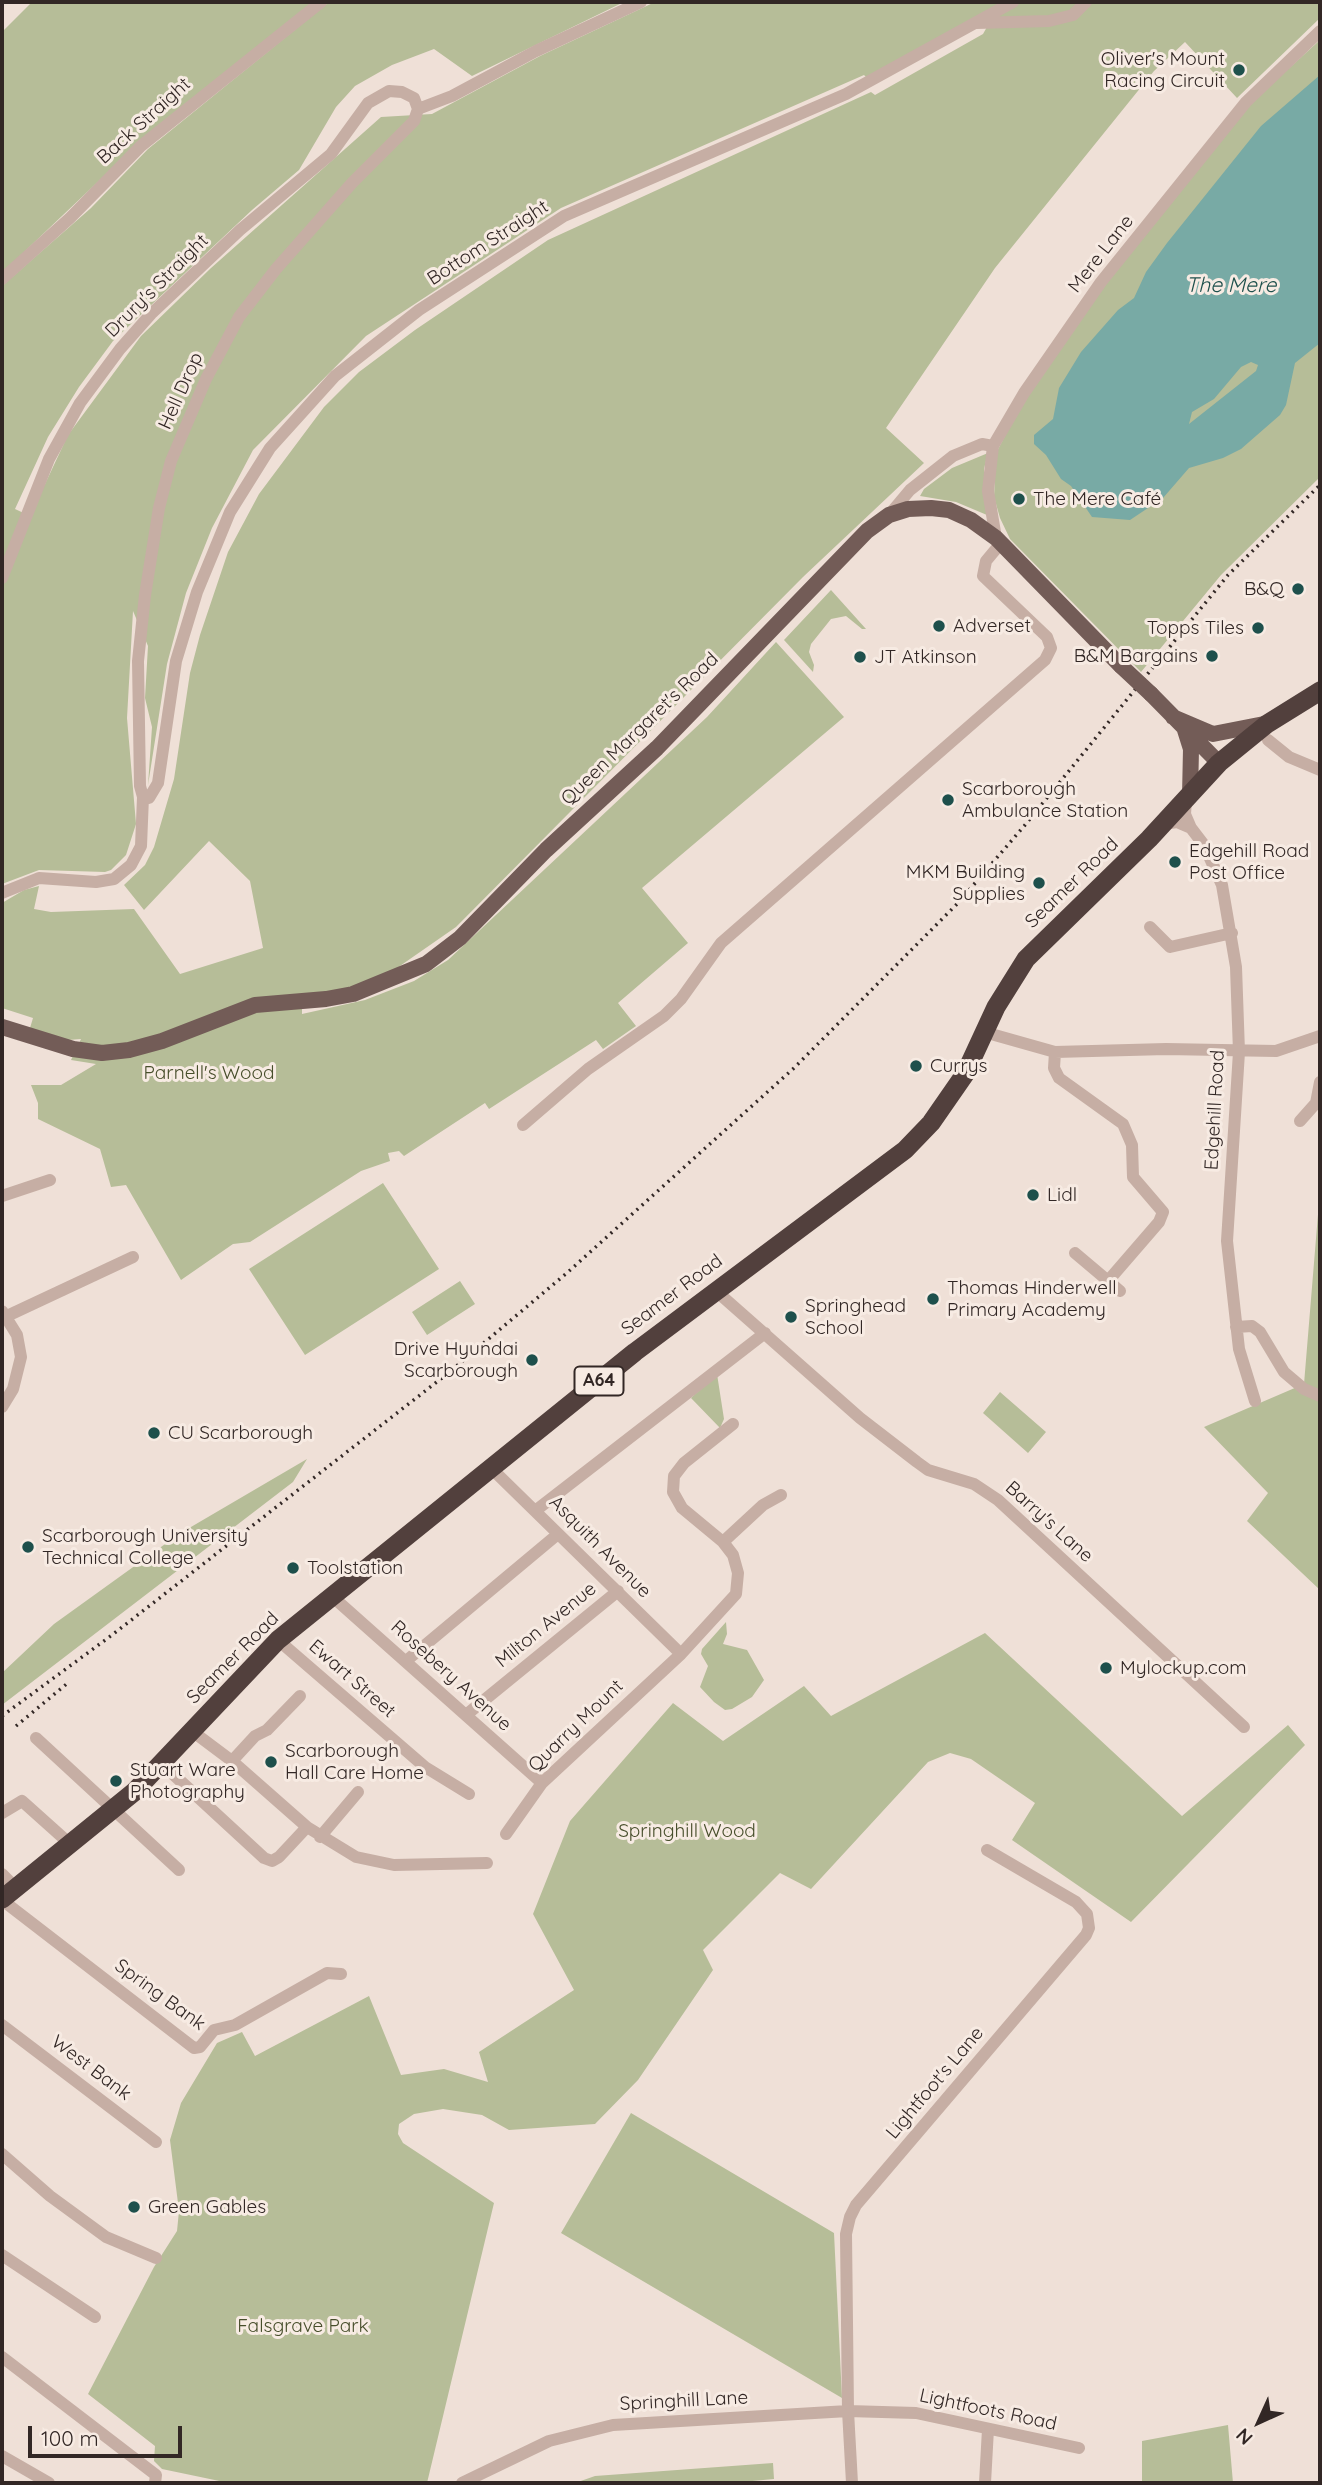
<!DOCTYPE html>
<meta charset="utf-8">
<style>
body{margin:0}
#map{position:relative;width:1322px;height:2485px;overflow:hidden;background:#efe0d7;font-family:Quicksand,sans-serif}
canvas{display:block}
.frame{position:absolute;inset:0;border:4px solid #322725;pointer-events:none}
.north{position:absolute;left:1224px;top:2387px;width:70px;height:70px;-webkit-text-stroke:5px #f7ebe3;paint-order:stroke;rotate:225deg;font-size:19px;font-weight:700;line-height:28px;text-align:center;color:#322725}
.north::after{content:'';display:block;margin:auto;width:24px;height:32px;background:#322725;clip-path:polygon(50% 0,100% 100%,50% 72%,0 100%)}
.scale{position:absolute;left:28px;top:2426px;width:154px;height:32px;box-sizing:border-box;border:4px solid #322725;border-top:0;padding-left:9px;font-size:21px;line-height:24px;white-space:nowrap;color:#322725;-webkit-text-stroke:5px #f7ebe3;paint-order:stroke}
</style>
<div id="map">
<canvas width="1322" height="2485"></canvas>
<div class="frame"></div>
<div class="north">N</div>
<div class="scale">100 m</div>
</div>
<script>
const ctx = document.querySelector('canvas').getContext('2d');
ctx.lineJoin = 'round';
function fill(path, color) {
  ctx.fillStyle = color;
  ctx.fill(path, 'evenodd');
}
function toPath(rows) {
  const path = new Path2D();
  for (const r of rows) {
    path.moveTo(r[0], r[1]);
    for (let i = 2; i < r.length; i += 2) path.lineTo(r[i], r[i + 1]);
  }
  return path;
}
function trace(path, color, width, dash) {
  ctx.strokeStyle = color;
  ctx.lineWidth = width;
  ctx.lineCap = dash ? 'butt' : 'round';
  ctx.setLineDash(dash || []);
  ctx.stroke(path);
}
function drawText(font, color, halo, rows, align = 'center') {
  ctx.font = font + ' Quicksand,sans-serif';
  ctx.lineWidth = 6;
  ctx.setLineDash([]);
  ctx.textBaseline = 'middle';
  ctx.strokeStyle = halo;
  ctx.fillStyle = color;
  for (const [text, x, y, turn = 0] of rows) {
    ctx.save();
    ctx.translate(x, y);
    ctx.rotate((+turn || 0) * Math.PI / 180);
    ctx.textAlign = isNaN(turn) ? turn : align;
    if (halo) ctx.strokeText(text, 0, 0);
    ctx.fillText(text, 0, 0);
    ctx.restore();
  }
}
fill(toPath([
 [32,2,314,2,143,139,2,273,2,32],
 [329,2,624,2,472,76,434,49,392,65,355,86,336,107,299,170,252,210,113,341,79,387,48,437,15,509,30,516,68,435,141,336,211,268,381,117,432,114,540,56,655,2,1004,2,867,78,864,75,561,208,366,336,253,450,212,528,186,593,167,664,148,785,152,727,145,698,148,646,133,611,127,718,136,824,126,855,111,870,105,872,39,870,2,884,2,286,91,208,148,149],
 [1021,2,1320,2,1320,18,1237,98,1185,42,1154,71,995,268,886,428,924,463,803,577,456,927,397,968,349,988,302,997,302,1014,365,1000,414,981,448,960,707,717,776,642,844,717,642,888,688,943,618,1003,636,1026,603,1049,596,1040,489,1109,485,1103,404,1156,399,1151,388,1153,390,1161,361,1171,250,1242,233,1244,181,1280,126,1185,111,1187,100,1149,38,1119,38,1103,31,1085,61,1085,96,1064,71,1060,81,1039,68,1040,30,1028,33,1018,2,1008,2,903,24,890,39,886,34,909,51,912,134,909,180,974,263,948,250,881,209,841,144,910,124,885,145,865,154,847,174,779,190,673,200,635,228,552,259,494,324,407,359,372,415,330,548,240,871,92,875,95,983,34,992,18],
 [1320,40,1320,477,1221,575,1141,672,1010,539,1000,518,994,497,996,453,1024,400,1080,316,1242,111],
 [988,453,984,469,987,515,956,502,920,496,924,489,952,468],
 [831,590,866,629,862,629,846,616,831,619,811,644,809,652,814,665,813,672,784,640],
 [383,1183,439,1269,305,1355,249,1269],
 [1320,1190,1320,1590,1247,1521,1268,1493,1204,1427,1304,1384],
 [460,1281,475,1304,427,1335,412,1312],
 [717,1374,724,1419,720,1428,691,1398],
 [1000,1392,1046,1432,1028,1453,983,1413],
 [307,1459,293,1482,2,1705,2,1673,54,1624,179,1534],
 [726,1622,727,1634,723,1644,747,1650,764,1680,752,1697,732,1709,725,1710,714,1702,700,1687,708,1666,701,1654,702,1649],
 [985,1633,1182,1816,1288,1725,1305,1745,1131,1922,1012,1840,1035,1803,971,1759,950,1753,928,1762,811,1889,780,1873,703,1950,713,1970,638,2080,595,2124,509,2130,482,2115,443,2109,414,2114,399,2124,398,2134,403,2143,494,2203,427,2483,229,2483,162,2469,154,2461,155,2446,88,2394,154,2267,177,2231,179,2211,170,2140,181,2103,217,2043,242,2032,255,2056,369,1996,401,2075,444,2069,488,2082,479,2052,574,1990,533,1914,570,1821,673,1703,723,1741,804,1686,831,1716],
 [631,2113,834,2233,842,2398,561,2233],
 [1228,2425,1233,2483,1142,2483,1142,2441],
 [773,2463,774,2479,731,2483,575,2483,595,2476]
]), '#b6bd98');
fill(toPath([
 [1320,75,1320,343,1295,363,1286,405,1280,415,1241,449,1223,458,1189,468,1163,498,1130,520,1092,517,1071,486,1061,479,1046,455,1034,444,1034,435,1053,419,1059,388,1081,352,1118,310,1134,298,1146,272,1167,243,1261,126],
 [1251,362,1258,365,1256,371,1189,424,1192,412,1214,399,1241,367]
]), '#78aaa5');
trace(toPath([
 [976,23,1049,21,1073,15,1086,2],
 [418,109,452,96,536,51,641,2],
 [2,279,70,218,141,146,321,2],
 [889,515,910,490,953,456,982,444,993,446],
 [996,538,988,491,993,446,1024,393,1101,282,1246,102,1320,31],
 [2,578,49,459,80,403,120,349,151,314,240,230,331,154,368,103,389,91,402,92,414,98,418,109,414,121,352,183,276,269,239,317,206,379,171,461,159,508,145,595,138,661,140,786,143,797,149,798,158,783,176,661,197,592,230,512,270,448,335,376,419,310,564,216,846,94,1013,2],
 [1268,740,1289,757,1320,770],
 [1163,824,1177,822,1191,828,1185,814,1186,800],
 [1191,828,1204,845,1222,885,1236,967,1239,1052,1227,1241,1239,1349,1255,1401],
 [2,893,39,878,96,882,114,879,131,865,141,846,143,797],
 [1150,927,1170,947,1232,933],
 [984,1032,1055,1052,1166,1049,1276,1051,1320,1036],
 [1055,1052,1054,1068,1059,1078,1123,1124,1132,1145,1133,1177,1163,1212,1159,1222,1108,1281],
 [1300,1121,1316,1103,1320,1082],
 [523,1125,588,1069,664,1016,681,999,721,943,1045,660,1051,648,1047,637,983,576,986,561,1001,543],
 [2,1196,50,1180],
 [1075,1253,1120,1291],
 [715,1290,860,1418,917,1462,928,1470,974,1484,998,1500,1244,1727],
 [7,1316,133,1257],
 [1236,1327,1252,1326,1260,1332,1284,1372,1304,1389,1320,1396],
 [2,1407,13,1389,21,1357,17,1335,2,1311],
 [492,1469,681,1654],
 [535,1511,765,1333],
 [723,1542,763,1505,781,1495],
 [334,1598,542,1783],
 [278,1640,425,1767,469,1794],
 [406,1661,558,1534],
 [466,1715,618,1591],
 [192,1731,232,1761,307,1827,356,1857,394,1865,487,1863],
 [36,1738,179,1870],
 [232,1761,255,1736,267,1730,300,1696],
 [162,1764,264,1858,272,1861,279,1857,307,1827],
 [2,1813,22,1801,70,1844],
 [506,1834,542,1783,681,1654,736,1594,738,1573,733,1555,723,1542,682,1508,673,1492,674,1476,684,1463,733,1424],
 [320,1837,358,1792],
 [987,1850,1076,1902,1087,1914,1089,1928,1086,1935,856,2205,850,2217,846,2234,848,2411,916,2413,1079,2448],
 [2,1874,16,1888],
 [2,1900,194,2048,200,2047,214,2030,235,2025,327,1973,341,1974],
 [2,2025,156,2142],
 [2,2154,50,2196,106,2237,156,2258],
 [2,2255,95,2317],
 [2,2357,156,2475,155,2483],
 [2,2456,49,2483],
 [462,2483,549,2441,613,2425,848,2411,852,2483],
 [985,2483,988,2429]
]), '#c6aea4', 12);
trace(toPath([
 [1151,694,1219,763],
 [1173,717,1213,734,1264,724],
 [1185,730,1191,749,1190,796],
 [2,1027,73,1049,102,1053,129,1050,162,1041,255,1005,326,999,353,994,426,964,460,938,546,850,657,748,867,531,889,515,908,509,931,508,949,510,971,520,996,538,1121,666]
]), '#735c57', 16);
trace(toPath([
 [2,1899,134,1792,278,1640,635,1352,905,1150,931,1123,965,1074,996,1007,1026,959,1149,839,1219,763,1267,724,1320,691]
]), '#52403d', 19);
trace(toPath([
 [2,1716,112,1635,447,1374,568,1272,794,1068,958,903,1025,825,1228,575,1320,485],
 [16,1726,69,1682]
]), '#322725', 3.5, [2, 5]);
trace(toPath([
 [1121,666,1151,694]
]), '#735c57', 16);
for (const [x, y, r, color] of [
 [1239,70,7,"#1e504c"],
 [1019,499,7,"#1e504c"],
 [1298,589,7,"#1e504c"],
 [939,626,7,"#1e504c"],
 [1258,628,7,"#1e504c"],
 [1212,656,7,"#1e504c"],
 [860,657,7,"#1e504c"],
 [948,800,7,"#1e504c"],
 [1175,862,7,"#1e504c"],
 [1039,883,7,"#1e504c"],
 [916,1066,7,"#1e504c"],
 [1033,1195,7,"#1e504c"],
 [933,1299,7,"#1e504c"],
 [791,1317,7,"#1e504c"],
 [532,1360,7,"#1e504c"],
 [154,1433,7,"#1e504c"],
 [28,1547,7,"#1e504c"],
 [293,1568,7,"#1e504c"],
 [1106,1668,7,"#1e504c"],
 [271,1762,7,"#1e504c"],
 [116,1781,7,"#1e504c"],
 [134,2207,7,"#1e504c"]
]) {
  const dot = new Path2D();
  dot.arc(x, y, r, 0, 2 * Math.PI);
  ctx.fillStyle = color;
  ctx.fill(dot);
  trace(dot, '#f7ebe3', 2.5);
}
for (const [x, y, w] of [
 [599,1381,49]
]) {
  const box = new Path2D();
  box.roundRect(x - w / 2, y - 14.5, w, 29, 5);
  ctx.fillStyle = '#f7ebe3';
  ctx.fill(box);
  trace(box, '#322725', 2);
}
drawText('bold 18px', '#322725', null, [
 ["A64",599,1381]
]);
drawText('19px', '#322725', '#f7ebe3', [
 ["Oliver's Mount",1225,59,"right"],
 ["Racing Circuit",1225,81,"right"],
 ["The Mere Café",1033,499],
 ["B&Q",1284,589,"right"],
 ["Adverset",953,626],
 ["Topps Tiles",1244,628,"right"],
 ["B&M Bargains",1198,656,"right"],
 ["JT Atkinson",874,657],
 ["Scarborough",962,789],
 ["Ambulance Station",962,811],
 ["Edgehill Road",1189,851],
 ["Post Office",1189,873],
 ["MKM Building",1025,872,"right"],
 ["Supplies",1025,894,"right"],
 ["Currys",930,1066],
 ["Lidl",1047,1195],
 ["Thomas Hinderwell",947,1288],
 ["Primary Academy",947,1310],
 ["Springhead",805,1306],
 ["School",805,1328],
 ["Drive Hyundai",518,1349,"right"],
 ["Scarborough",518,1371,"right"],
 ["CU Scarborough",168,1433],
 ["Scarborough University",42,1536],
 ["Technical College",42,1558],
 ["Toolstation",307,1568],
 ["Mylockup.com",1120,1668],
 ["Scarborough",285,1751],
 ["Hall Care Home",285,1773],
 ["Stuart Ware",130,1770],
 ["Photography",130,1792],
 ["Green Gables",148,2207]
], 'left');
drawText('19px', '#322725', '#f7ebe3', [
 ["Back Straight",144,121,-42],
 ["Bottom Straight",488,243,-33],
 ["Mere Lane",1101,254,-52],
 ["Drury's Straight",157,286,-45],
 ["Hell Drop",181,391,-66],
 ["Queen Margaret's Road",640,729,-44],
 ["Seamer Road",1072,883,-44],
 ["Edgehill Road",1215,1110,-87],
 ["Seamer Road",672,1295,-37],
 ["Barry's Lane",1049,1522,42],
 ["Asquith Avenue",600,1547,45],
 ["Milton Avenue",546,1625,-39],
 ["Seamer Road",233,1658,-45],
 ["Rosebery Avenue",451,1676,42],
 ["Ewart Street",352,1679,41],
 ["Quarry Mount",576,1726,-44],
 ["Spring Bank",160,1995,36],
 ["West Bank",91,2068,37],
 ["Lightfoot's Lane",935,2083,-50],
 ["Springhill Lane",684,2401,-3],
 ["Lightfoots Road",988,2410,12]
]);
drawText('19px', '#474e2b', '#f7ebe3', [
 ["Parnell's Wood",209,1073],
 ["Springhill Wood",687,1831],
 ["Falsgrave Park",303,2326]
]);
drawText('italic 21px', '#1e504c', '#f7ebe3', [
 ["The Mere",1231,286]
]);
</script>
